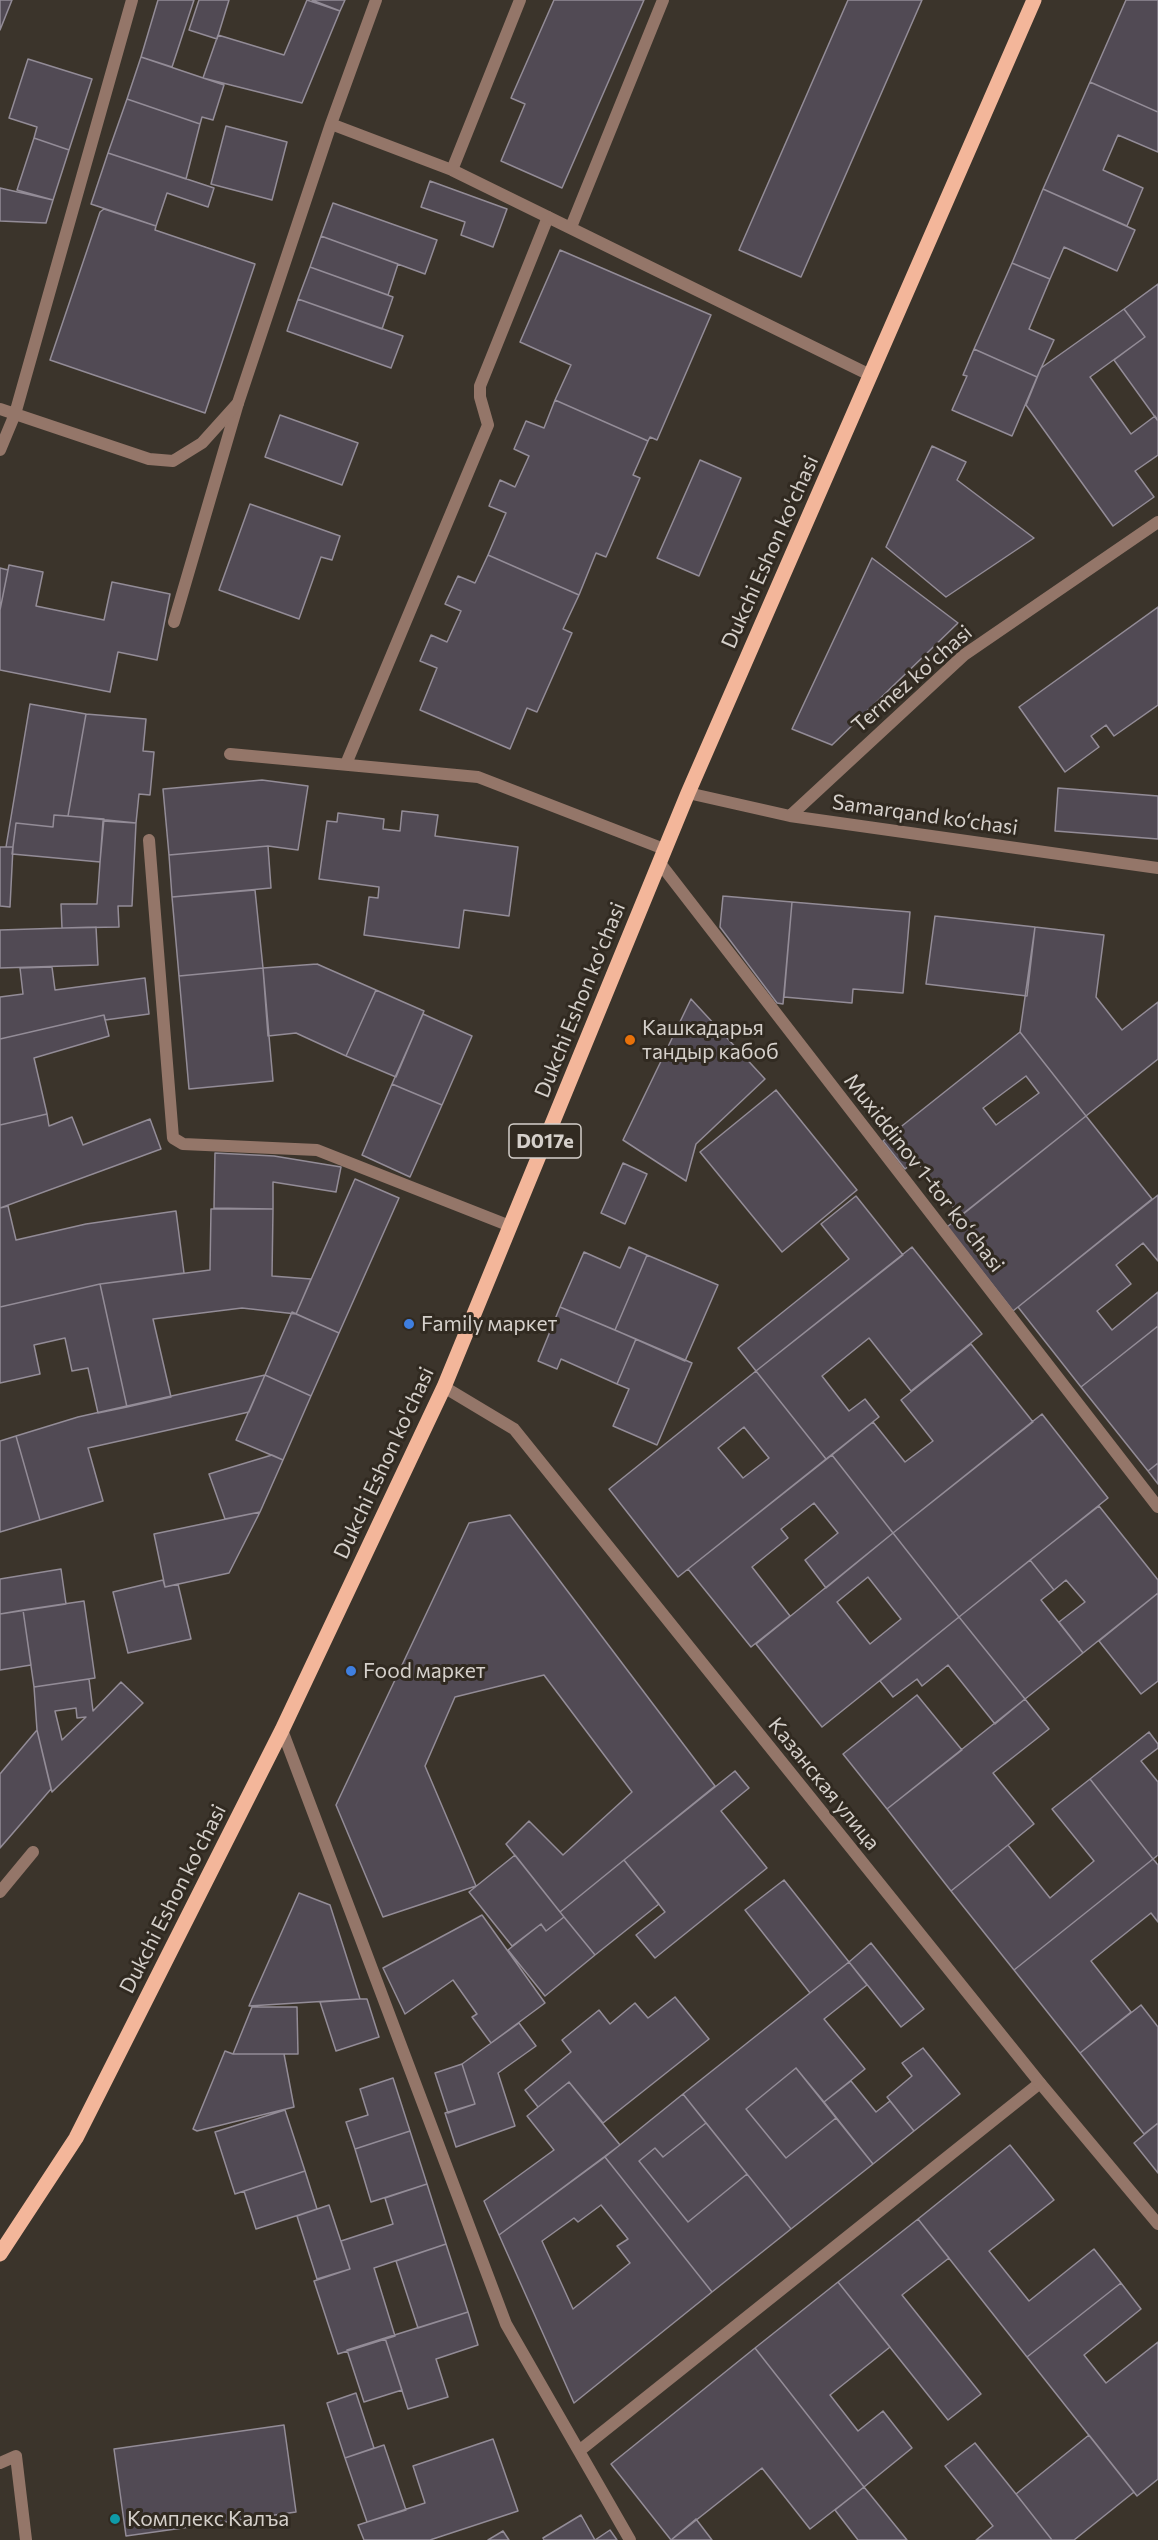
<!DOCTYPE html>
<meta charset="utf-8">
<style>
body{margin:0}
canvas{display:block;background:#3b342b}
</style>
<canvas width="1158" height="2540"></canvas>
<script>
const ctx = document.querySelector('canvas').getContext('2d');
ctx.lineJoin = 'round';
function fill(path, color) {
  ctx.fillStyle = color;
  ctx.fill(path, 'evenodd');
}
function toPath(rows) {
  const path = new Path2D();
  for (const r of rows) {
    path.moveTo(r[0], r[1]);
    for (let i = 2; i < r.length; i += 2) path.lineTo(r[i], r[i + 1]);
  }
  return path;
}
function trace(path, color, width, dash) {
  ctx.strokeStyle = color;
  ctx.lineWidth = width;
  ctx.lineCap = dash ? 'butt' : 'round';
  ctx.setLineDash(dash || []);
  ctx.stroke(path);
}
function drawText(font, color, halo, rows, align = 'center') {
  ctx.font = font + ' Commissioner,sans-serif';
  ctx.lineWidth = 6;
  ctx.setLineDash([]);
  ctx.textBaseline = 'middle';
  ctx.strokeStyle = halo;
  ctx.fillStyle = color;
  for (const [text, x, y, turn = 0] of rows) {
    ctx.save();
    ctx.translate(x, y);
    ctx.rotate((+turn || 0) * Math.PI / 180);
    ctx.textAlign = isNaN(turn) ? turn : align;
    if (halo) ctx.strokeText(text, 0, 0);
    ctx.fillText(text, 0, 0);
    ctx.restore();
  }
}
const building = toPath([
 [0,0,12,0,0,30,0,0],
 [158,0,194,0,172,67,141,57,158,0],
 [199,0,229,0,217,39,189,30,199,0],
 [307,0,340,11,302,103,203,78,218,35,284,55,307,0],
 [312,0,345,0,340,11,312,0],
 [554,0,644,0,562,188,501,161,525,104,511,98,554,0],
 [848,0,922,0,801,277,739,250,848,0],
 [1126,0,1158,0,1158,112,1090,82,1126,0],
 [141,57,224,85,213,120,202,117,200,124,127,99,141,57],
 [28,59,92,79,69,150,34,138,37,127,9,118,28,59],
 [1090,82,1158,112,1158,152,1118,135,1103,170,1143,188,1127,226,1043,189,1090,82],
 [127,99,200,124,186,179,108,153,127,99],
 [226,126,287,142,272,200,211,184,226,126],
 [34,138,69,150,53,200,17,190,34,138],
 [108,153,214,188,208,207,167,193,156,226,91,204,108,153],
 [430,181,507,209,493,247,461,235,465,222,421,207,430,181],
 [0,188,53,200,46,223,0,221,0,188],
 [1043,189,1135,230,1117,271,1064,247,1050,279,1012,263,1043,189],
 [333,203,437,240,425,274,321,236,333,203],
 [104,209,156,226,155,230,255,264,205,413,50,360,100,212,104,209],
 [321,236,398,264,388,295,310,267,321,236],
 [560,250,711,315,657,440,650,437,648,441,555,400,571,365,520,342,560,250],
 [1012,263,1050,279,1029,329,1054,340,1037,377,974,349,1012,263],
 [310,267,393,297,382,329,298,299,310,267],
 [1158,284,1158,421,1114,360,1145,337,1124,309,1158,284],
 [298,299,403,336,391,368,287,331,298,299],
 [1124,309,1145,337,1090,377,1131,434,1155,416,1158,421,1158,455,1135,471,1154,497,1113,526,1026,405,1041,368,1124,309],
 [974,349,1037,377,1012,436,952,410,967,376,963,375,974,349],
 [555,400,648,441,633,475,640,478,606,557,596,553,579,595,488,555,506,513,489,506,500,480,515,487,529,456,514,449,526,421,544,428,555,400],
 [280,415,358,443,342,485,265,457,280,415],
 [932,446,966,462,957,480,1034,538,946,597,886,547,932,446],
 [700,460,741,478,699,576,657,558,700,460],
 [250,504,340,536,332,560,321,557,299,619,219,590,250,504],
 [488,555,579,595,563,629,572,633,537,712,527,708,510,749,420,710,437,668,420,661,431,635,447,642,461,611,445,604,458,576,475,583,488,555],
 [872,558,958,623,832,745,792,729,872,558],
 [9,565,43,572,36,606,104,620,112,582,170,594,157,660,118,652,110,692,0,670,0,610,9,565],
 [0,568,8,570,0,610,0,568],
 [1158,607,1158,705,1114,736,1106,725,1091,736,1099,747,1065,772,1019,707,1158,607],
 [30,704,86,714,68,816,54,815,53,827,16,823,13,847,6,847,30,704],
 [86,714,146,719,143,751,154,752,150,795,139,794,136,823,68,816,86,714],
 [262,780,308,786,298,850,268,846,169,855,163,789,262,780],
 [1058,788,1158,796,1158,839,1055,831,1058,788],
 [402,811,438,815,435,836,518,847,509,916,464,910,459,948,364,935,369,897,378,898,379,887,319,879,327,821,337,822,338,813,384,819,383,829,400,831,402,811],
 [54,815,104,819,100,862,12,854,16,823,53,827,54,815],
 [103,821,136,823,132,906,118,906,119,927,62,928,61,904,97,904,103,821],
 [268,846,271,888,172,897,169,855,268,846],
 [0,847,13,847,10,907,0,906,0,847],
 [255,890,263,968,179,976,172,897,255,890],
 [723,896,792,902,783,1004,777,1003,720,927,723,896],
 [792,902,910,912,903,993,853,989,852,1003,784,997,792,902],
 [935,916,1035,927,1027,996,926,984,935,916],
 [96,927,98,965,0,968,0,930,96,927],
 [1035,927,1104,935,1096,997,1122,1030,1158,1002,1158,1059,1086,1116,1020,1032,1035,927],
 [317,964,376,990,346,1056,296,1033,268,1036,263,968,317,964],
 [52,967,55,990,145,978,149,1014,105,1020,104,1015,0,1039,0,997,23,994,20,968,52,967],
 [263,968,273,1081,189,1089,179,976,263,968],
 [376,990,424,1011,396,1077,346,1056,376,990],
 [691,999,765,1079,696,1144,686,1181,623,1140,691,999],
 [423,1014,472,1036,442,1105,392,1084,423,1014],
 [104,1015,109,1036,34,1058,47,1114,0,1125,0,1039,104,1015],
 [1020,1032,1086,1116,960,1216,916,1160,905,1169,883,1141,1020,1032],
 [1026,1076,1039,1093,996,1125,983,1108,1026,1076],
 [392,1084,442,1105,410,1177,362,1155,392,1084],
 [776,1090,857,1190,782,1252,700,1152,776,1090],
 [47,1114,49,1126,72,1117,83,1145,150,1119,161,1149,0,1208,0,1125,47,1114],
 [1086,1116,1152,1199,1013,1311,947,1227,1086,1116],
 [215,1153,274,1156,341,1167,336,1192,273,1182,273,1209,214,1208,215,1153],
 [623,1163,647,1174,625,1224,601,1213,623,1163],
 [355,1179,399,1198,339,1333,296,1314,355,1179],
 [1158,1195,1158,1261,1143,1243,1116,1265,1131,1284,1097,1311,1112,1330,1158,1292,1158,1326,1081,1387,1018,1307,1158,1195],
 [856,1196,903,1255,756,1371,738,1348,849,1259,821,1224,856,1196],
 [8,1206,16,1240,86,1224,176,1211,184,1273,100,1284,0,1307,0,1208,8,1206],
 [211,1209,273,1209,272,1276,311,1279,296,1314,242,1308,153,1319,171,1397,127,1407,100,1284,210,1270,211,1209],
 [629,1247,647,1255,615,1330,560,1307,584,1252,620,1268,629,1247],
 [912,1247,982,1334,911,1391,869,1338,822,1376,849,1411,865,1399,879,1417,826,1459,756,1371,912,1247],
 [647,1255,718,1285,685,1361,615,1330,647,1255],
 [100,1284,127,1407,98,1413,88,1368,72,1371,65,1338,34,1345,40,1374,0,1383,0,1307,100,1284],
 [560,1307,636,1339,617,1384,561,1359,557,1369,538,1361,560,1307],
 [292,1312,339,1333,311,1396,265,1375,292,1312],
 [1158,1326,1158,1463,1148,1471,1081,1387,1158,1326],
 [636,1339,692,1363,657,1445,613,1426,629,1389,617,1384,636,1339],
 [971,1344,1033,1422,893,1533,832,1455,873,1422,905,1462,933,1441,901,1400,971,1344],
 [756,1371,826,1459,678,1577,609,1489,756,1371],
 [744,1427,769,1458,743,1478,718,1448,744,1427],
 [265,1375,311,1396,283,1460,236,1440,265,1375],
 [265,1375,249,1412,88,1448,103,1501,40,1520,16,1436,78,1417,265,1375],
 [1042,1414,1108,1498,959,1617,893,1533,1042,1414],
 [16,1436,40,1520,0,1532,0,1441,16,1436],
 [272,1455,283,1460,260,1512,225,1519,209,1474,272,1455],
 [832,1455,893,1533,826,1588,805,1560,838,1533,814,1503,781,1529,788,1538,752,1567,790,1616,751,1647,688,1569,832,1455],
 [1158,1463,1158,1484,1148,1471,1158,1463],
 [1099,1506,1158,1580,1158,1593,1083,1653,1059,1622,1085,1602,1066,1580,1054,1590,1030,1560,1099,1506],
 [260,1512,229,1573,165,1587,154,1534,260,1512],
 [510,1515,715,1786,560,1912,506,1844,529,1821,563,1855,632,1792,544,1675,455,1697,425,1766,476,1886,383,1917,336,1805,469,1523,510,1515],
 [893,1533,959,1617,822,1727,756,1644,893,1533],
 [868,1577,901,1619,870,1644,837,1602,868,1577],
 [1030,1560,1054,1590,1041,1600,1083,1653,1025,1699,959,1617,1030,1560],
 [61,1569,66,1604,0,1614,0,1579,61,1569],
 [163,1580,165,1587,178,1584,191,1639,128,1653,113,1592,163,1580],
 [1158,1593,1158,1681,1141,1694,1099,1641,1158,1593],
 [84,1601,95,1678,34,1687,23,1610,84,1601],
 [23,1610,31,1665,0,1670,0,1614,23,1610],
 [959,1617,1025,1699,995,1724,948,1665,922,1686,917,1679,893,1697,880,1681,959,1617],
 [89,1679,93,1711,121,1682,143,1703,52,1792,37,1730,34,1687,89,1679],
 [76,1708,77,1718,86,1717,62,1740,55,1711,76,1708],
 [917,1695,962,1750,887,1809,843,1754,917,1695],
 [1025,1699,1049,1729,993,1773,1034,1824,951,1891,887,1809,1025,1699],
 [37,1730,51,1789,0,1848,0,1774,37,1730],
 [1149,1732,1158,1744,1158,1748,1141,1761,1158,1782,1158,1855,1153,1859,1090,1779,1149,1732],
 [735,1771,749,1788,721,1811,767,1868,655,1958,636,1935,665,1912,624,1860,735,1771],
 [1090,1779,1153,1859,1014,1970,951,1891,1008,1845,1050,1898,1094,1861,1052,1809,1090,1779],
 [515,1855,564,1917,546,1931,541,1924,512,1946,469,1892,515,1855],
 [1153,1859,1158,1865,1158,1922,1151,1913,1091,1961,1131,2012,1080,2053,1014,1970,1153,1859],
 [624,1860,659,1904,595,1955,560,1912,624,1860],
 [784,1880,849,1962,810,1993,745,1910,784,1880],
 [299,1893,330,1905,360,1999,249,2006,299,1893],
 [482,1915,545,2003,491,2043,472,2017,477,2014,453,1980,405,2014,383,1968,482,1915],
 [564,1917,595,1955,545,1996,508,1950,541,1924,546,1931,564,1917],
 [871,1943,924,2009,901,2027,849,1962,871,1943],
 [849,1962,867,1985,824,2019,865,2069,824,2102,796,2068,746,2109,786,2158,836,2118,873,2164,791,2229,683,2094,849,1962],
 [675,1997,709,2039,603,2123,569,2082,538,2107,525,2090,571,2052,562,2040,599,2010,610,2024,635,2003,648,2018,675,1997],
 [360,1999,367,1999,379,2037,336,2051,320,2002,360,1999],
 [1141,2005,1158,2027,1158,2123,1144,2134,1080,2053,1141,2005],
 [252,2007,297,2007,298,2054,233,2054,252,2007],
 [519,2023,536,2046,498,2073,515,2126,456,2147,445,2113,475,2104,462,2064,519,2023],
 [923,2048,960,2094,914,2131,887,2097,912,2076,902,2063,923,2048],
 [225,2051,233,2054,284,2054,294,2107,197,2131,193,2129,225,2051],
 [462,2064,475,2104,448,2113,435,2073,462,2064],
 [796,2068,836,2118,786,2158,746,2109,796,2068],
 [393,2078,410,2131,355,2149,346,2122,368,2115,360,2089,393,2078],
 [851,2081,876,2112,890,2101,914,2131,873,2164,824,2102,851,2081],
 [569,2082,620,2145,499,2235,484,2201,554,2150,527,2116,569,2082],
 [683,2094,706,2123,663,2157,655,2148,639,2161,688,2222,747,2174,791,2229,712,2292,605,2157,683,2094],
 [285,2110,305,2171,235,2194,215,2132,285,2110],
 [706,2123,747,2174,688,2222,639,2161,655,2148,663,2157,706,2123],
 [1158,2123,1158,2173,1134,2143,1158,2123],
 [410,2131,427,2184,371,2202,355,2149,410,2131],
 [1010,2145,1054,2200,989,2251,1029,2301,1094,2249,1121,2283,1027,2357,918,2219,1010,2145],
 [605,2157,712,2292,574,2403,499,2235,605,2157],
 [601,2205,628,2239,617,2246,630,2263,573,2309,542,2241,574,2218,578,2222,601,2205],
 [305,2171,317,2209,256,2229,244,2191,305,2171],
 [427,2184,446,2244,374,2268,395,2336,338,2354,314,2281,350,2269,341,2241,393,2224,385,2198,427,2184],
 [329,2205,350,2269,317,2279,297,2216,329,2205],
 [918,2219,949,2258,902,2295,981,2394,948,2420,838,2282,918,2219],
 [446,2244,468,2312,418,2328,396,2261,446,2244],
 [838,2282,890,2347,830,2395,858,2431,883,2411,912,2448,864,2487,755,2348,838,2282],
 [1121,2283,1141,2309,1084,2355,1106,2383,1158,2342,1158,2479,1137,2496,1027,2357,1121,2283],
 [468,2312,478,2345,436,2359,448,2397,408,2409,385,2338,468,2312],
 [385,2338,402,2390,364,2402,347,2350,385,2338],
 [755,2348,864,2487,810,2529,762,2468,671,2540,611,2464,755,2348],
 [356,2393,374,2448,345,2458,327,2403,356,2393],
 [284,2425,296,2512,126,2536,114,2449,284,2425],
 [1089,2435,1134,2492,1074,2540,1052,2540,1016,2494,1089,2435],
 [493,2439,518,2511,430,2540,364,2540,358,2525,425,2503,413,2466,493,2439],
 [975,2443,1016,2494,1052,2540,976,2540,993,2526,945,2466,975,2443],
 [384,2445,406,2510,367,2522,345,2458,384,2445],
 [864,2487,907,2540,858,2540,835,2510,864,2487],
 [581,2515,595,2540,610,2530,617,2540,544,2540,543,2538,581,2515],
 [696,2519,712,2540,671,2540,696,2519],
 [503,2531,509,2540,488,2540,503,2531]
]);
fill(building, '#514a54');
trace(building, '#938c97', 1.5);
trace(toPath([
 [174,622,238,403],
 [230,754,478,777,664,849],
 [346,764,488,425,480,397,480,386,548,217],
 [149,840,173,1138,183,1144,317,1150,510,1226],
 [282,1730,506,2324,630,2540],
 [579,2451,1040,2083],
 [0,2463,16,2456,26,2540]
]), '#947669', 12);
trace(toPath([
 [331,124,452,170,870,375],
 [452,170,520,0],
 [571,227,663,0],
 [0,409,149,459,173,461,202,443,238,403,331,124,376,0],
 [0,450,15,414,132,0],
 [688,793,790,816,1158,868],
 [790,816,964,655,1158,522],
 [659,862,1158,1507],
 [0,1892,33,1852]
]), '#947669', 12);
trace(toPath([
 [444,1387,514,1429,1040,2083,1158,2224]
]), '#947669', 12);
trace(toPath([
 [0,2254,76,2138,282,1730,444,1387,688,793,1034,0]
]), '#f3b69a', 15);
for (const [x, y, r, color] of [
 [630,1040,6,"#e8710a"],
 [409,1324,6,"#3f7fe0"],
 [351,1671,6,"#3f7fe0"],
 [115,2519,6,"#0f9aa8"]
]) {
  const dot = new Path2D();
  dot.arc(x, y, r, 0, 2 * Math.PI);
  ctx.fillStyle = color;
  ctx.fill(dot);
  trace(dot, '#312a21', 2);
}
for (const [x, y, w] of [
 [545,1141,72]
]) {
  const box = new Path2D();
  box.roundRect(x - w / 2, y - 17, w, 34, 4.5);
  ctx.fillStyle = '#312a21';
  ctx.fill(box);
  trace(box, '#d5d0cb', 1.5);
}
drawText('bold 20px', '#d5d0cb', null, [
 ["D017e",545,1141]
]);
drawText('21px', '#d5d0cb', '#312a21', [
 ["Dukchi Eshon ko'chasi",770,552,-66],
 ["Termez ko'chasi",912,679,-41],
 ["Samarqand ko‘chasi",925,815,8],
 ["Dukchi Eshon ko'chasi",580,1000,-68],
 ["Muxiddinov 1-tor koʻchasi",924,1173,52],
 ["Dukchi Eshon ko'chasi",384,1463,-65],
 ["Казанская улица",824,1784,51],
 ["Dukchi Eshon ko'chasi",173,1899,-63]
]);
drawText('21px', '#d5d0cb', '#312a21', [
 ["Кашкадарья",642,1028],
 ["тандыр кабоб",642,1052],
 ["Family маркет",421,1324],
 ["Food маркет",363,1671],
 ["Комплекс Калъа",127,2519]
], 'left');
</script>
